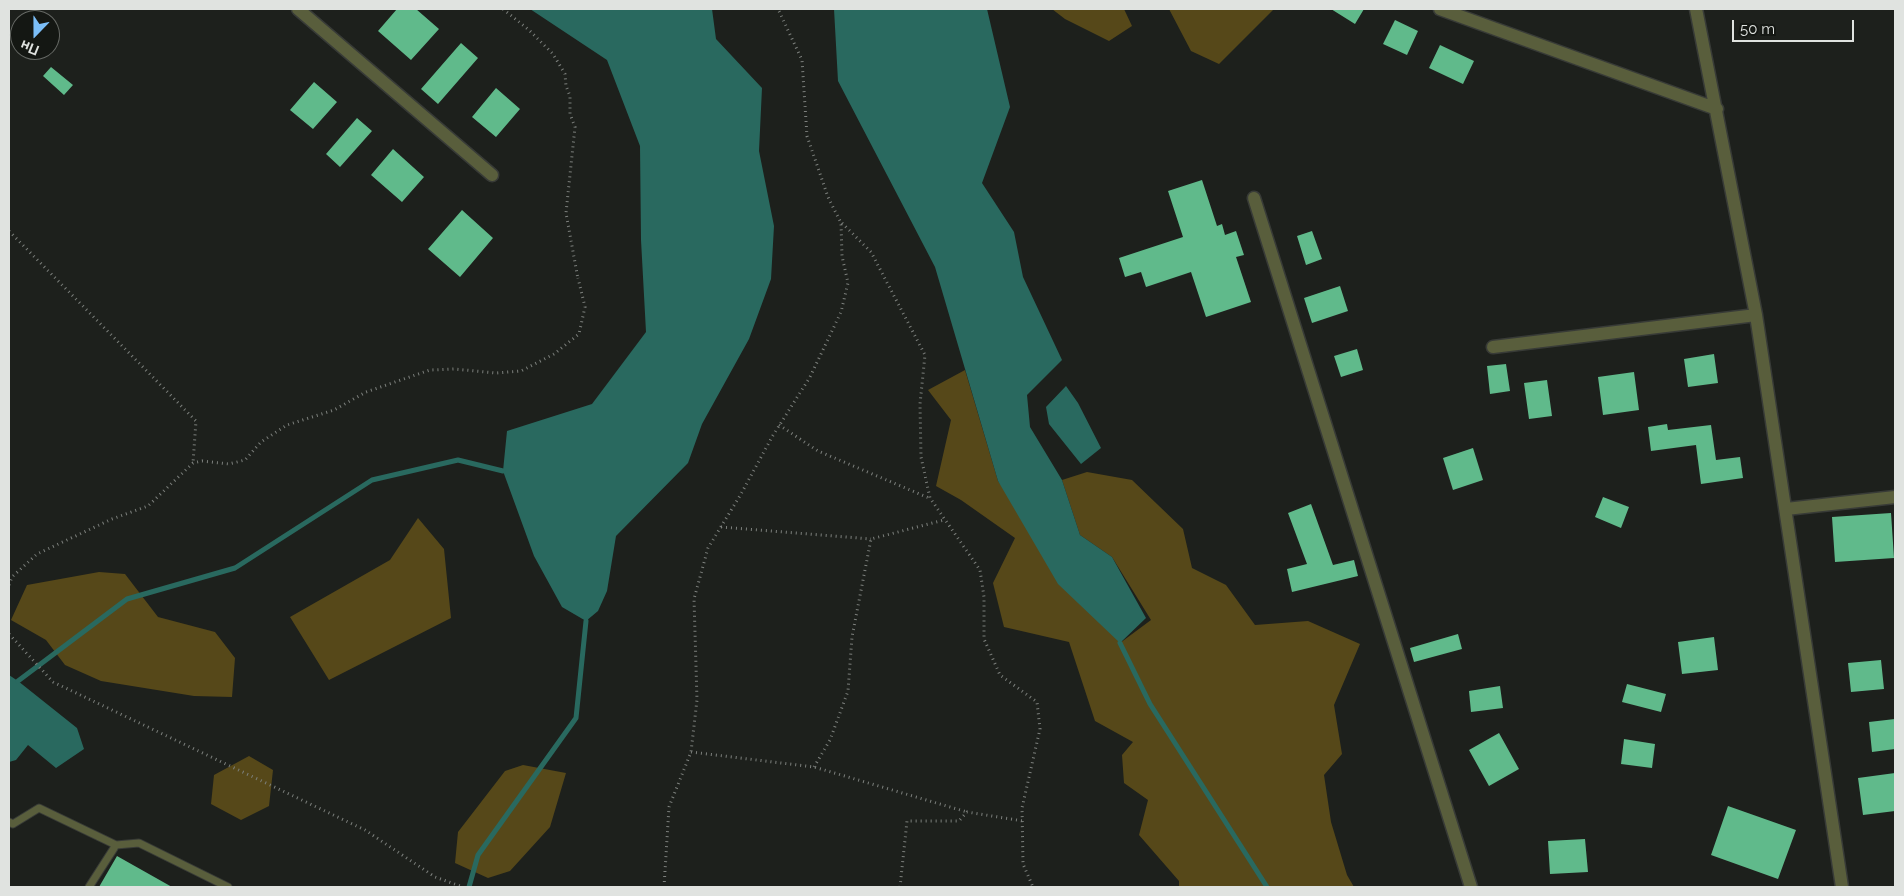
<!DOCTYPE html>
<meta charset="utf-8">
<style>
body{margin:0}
#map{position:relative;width:1904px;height:896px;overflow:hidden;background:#1d201c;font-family:Raleway,sans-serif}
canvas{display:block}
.frame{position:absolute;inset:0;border:10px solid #e0e3e0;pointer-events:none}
.north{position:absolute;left:10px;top:10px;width:50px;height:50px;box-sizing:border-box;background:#141713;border:1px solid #666965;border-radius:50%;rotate:202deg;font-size:14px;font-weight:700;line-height:20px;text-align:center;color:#e0e3e0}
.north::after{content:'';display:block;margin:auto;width:18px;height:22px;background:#7bbef8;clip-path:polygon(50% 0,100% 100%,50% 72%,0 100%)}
.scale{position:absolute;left:1732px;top:20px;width:122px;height:22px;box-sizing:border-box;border:2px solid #e0e3e0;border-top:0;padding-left:6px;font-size:15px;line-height:18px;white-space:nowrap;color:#e0e3e0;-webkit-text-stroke:4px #141713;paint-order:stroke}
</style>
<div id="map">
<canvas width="1904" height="896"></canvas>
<div class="frame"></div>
<div class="north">Пн</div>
<div class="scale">50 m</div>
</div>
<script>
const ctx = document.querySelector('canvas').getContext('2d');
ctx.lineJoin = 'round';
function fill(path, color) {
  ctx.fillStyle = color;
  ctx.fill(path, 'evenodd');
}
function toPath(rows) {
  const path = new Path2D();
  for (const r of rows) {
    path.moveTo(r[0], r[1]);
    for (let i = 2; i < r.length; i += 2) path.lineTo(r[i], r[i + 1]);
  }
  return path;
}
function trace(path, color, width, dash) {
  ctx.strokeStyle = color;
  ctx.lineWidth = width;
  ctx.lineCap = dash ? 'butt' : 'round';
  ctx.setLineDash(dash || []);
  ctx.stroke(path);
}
fill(toPath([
 [1052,9,1124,9,1132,26,1109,41,1065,19],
 [1169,9,1274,9,1219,64,1191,51],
 [965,370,998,481,1120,643,1151,620,1112,557,1080,535,1062,480,1087,472,1132,480,1183,529,1192,568,1226,585,1255,625,1308,621,1360,644,1334,705,1342,754,1324,775,1331,822,1347,875,1354,887,1179,887,1179,881,1139,835,1148,800,1124,783,1122,755,1133,742,1095,721,1069,642,1004,627,993,583,1015,538,961,500,936,486,951,420,928,390],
 [418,518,444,549,451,618,329,680,290,617,390,560],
 [99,572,125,574,158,617,215,632,235,658,232,697,194,696,101,681,65,665,46,640,11,620,27,585],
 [249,756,273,770,269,806,241,820,211,804,214,775],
 [523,765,566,773,550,827,510,871,488,878,455,863,458,832,505,771]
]), '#564819');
fill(toPath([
 [530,9,712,9,716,39,762,88,759,151,774,226,771,279,749,339,702,424,688,463,616,536,607,591,598,611,586,621,562,607,534,556,503,471,507,431,592,404,646,332,641,240,640,146,607,60],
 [834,9,987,9,1010,107,982,183,1014,232,1023,277,1062,360,1027,395,1030,427,1062,480,1080,535,1112,557,1146,618,1120,643,1058,584,998,481,935,267,838,81],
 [1066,386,1078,403,1101,448,1081,464,1049,424,1046,407],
 [9,675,18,681,77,728,84,749,56,768,28,745,16,760,9,762]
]), '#29695f');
trace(toPath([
 [1120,643,1150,704,1267,887],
 [18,681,127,599,235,568,372,480,458,460,503,471],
 [469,887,478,855,576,718,586,621]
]), '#29695f', 5);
fill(toPath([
 [397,9,416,9,439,29,411,60,378,31],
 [1331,9,1364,9,1355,24],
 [1395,20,1418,31,1407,55,1383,44],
 [461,43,478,58,438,104,421,89],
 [1440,45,1474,61,1463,84,1429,68],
 [51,67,73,85,64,95,43,76],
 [314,82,337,102,313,129,290,110],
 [496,88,520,109,496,137,472,117],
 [357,118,372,131,340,167,326,154],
 [393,149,424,177,402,202,371,175],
 [1202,180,1217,226,1222,224,1225,235,1236,231,1244,255,1236,257,1251,302,1206,317,1191,272,1146,287,1141,272,1125,277,1119,258,1183,237,1168,191],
 [462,210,493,238,460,277,428,249],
 [1312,231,1322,259,1306,265,1297,236],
 [1340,286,1348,311,1312,323,1304,298],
 [1357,349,1363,370,1341,377,1334,356],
 [1714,354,1718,383,1688,387,1684,359],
 [1506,364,1510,391,1490,394,1487,366],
 [1634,372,1639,410,1603,415,1598,377],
 [1547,380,1552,416,1529,419,1524,383],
 [1667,424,1668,430,1711,425,1716,460,1740,457,1743,478,1701,484,1696,445,1651,451,1648,427],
 [1473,448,1483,480,1453,490,1443,458],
 [1603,497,1629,507,1621,528,1595,517],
 [1311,504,1333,565,1354,560,1358,576,1292,592,1287,569,1307,564,1288,513],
 [1891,513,1894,558,1835,562,1832,517],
 [1458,634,1462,649,1414,662,1410,648],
 [1714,637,1718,670,1682,674,1678,642],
 [1881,660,1884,689,1851,692,1848,663],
 [1627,684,1666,694,1661,712,1622,702],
 [1500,686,1503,708,1471,712,1469,691],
 [1895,719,1895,749,1872,752,1869,722],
 [1499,733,1519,769,1489,786,1469,750],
 [1624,739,1655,744,1652,768,1621,764],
 [1895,773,1895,811,1863,815,1858,778],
 [1728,806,1796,830,1778,879,1711,855],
 [1585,839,1588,872,1550,874,1548,841],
 [117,856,172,887,99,887]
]), '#60ba8b');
const lane = toPath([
 [9,822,13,824,39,808,116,845],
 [89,887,116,845,139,843,228,887]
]);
const street = toPath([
 [298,9,492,175],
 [1440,9,1717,109],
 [1696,9,1756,315,1842,887],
 [1254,198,1471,887],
 [1493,347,1756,315],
 [1786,509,1895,497]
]);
trace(lane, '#383b37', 9);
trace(street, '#383b37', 15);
trace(toPath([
 [503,9,529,30,553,54,565,74,566,86,570,96,570,114,575,127,566,213,578,279],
 [842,223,871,252,925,355,920,404,921,457,930,498,980,570,984,597,984,639,1000,675,1037,702,1040,729,1022,808,1023,864,1033,887],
 [9,231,196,421,193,463],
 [779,425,818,451,929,498],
 [721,527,871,539],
 [9,585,12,577,37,554,112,519,148,506,193,463,202,461,229,464,245,460,261,442,287,425,334,410,366,392,430,370,454,369,496,373,521,371,554,354,579,334,585,307,578,278],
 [9,634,53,682,365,830,435,877,463,887],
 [691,752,814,767,967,812],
 [814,767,830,740,848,691,852,637,871,539,944,520],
 [664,887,669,807,691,752,697,700,694,599,708,548,741,494,772,437,810,377,841,312,848,283,842,256,841,223,828,197,807,136,802,60,778,9],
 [900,887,907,821,959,821,967,812,1023,821]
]), '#7d807d', 3, [1, 4]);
trace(lane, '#595e3c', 7);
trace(street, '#595e3c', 12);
</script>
